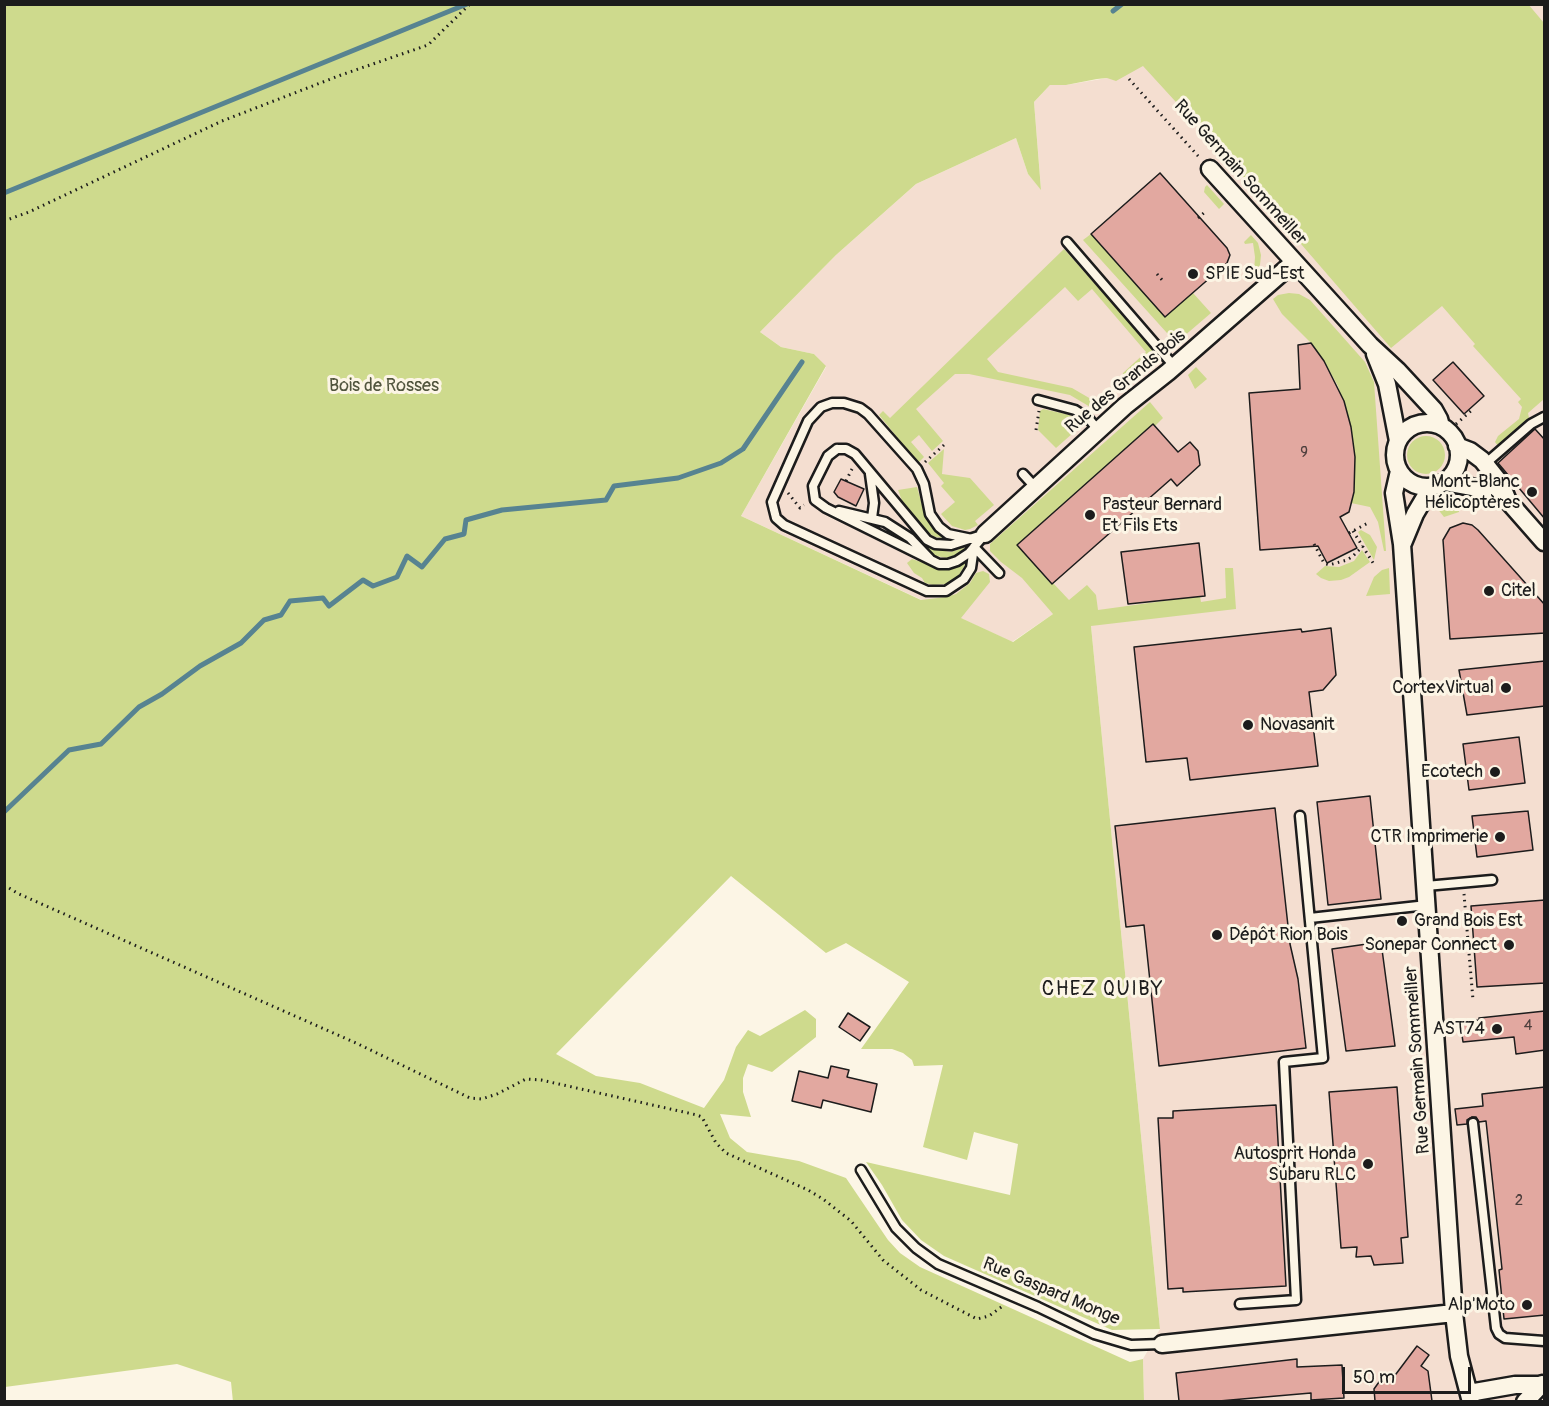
<!DOCTYPE html>
<meta charset="utf-8">
<style>
body{margin:0}
#map{position:relative;width:1549px;height:1406px;overflow:hidden;background:#fcf5e5;font-family:Pangolin,sans-serif}
canvas{display:block}
.frame{position:absolute;inset:0;border:6px solid #1c1c1c;pointer-events:none}
.scale{position:absolute;left:1342px;top:1367px;width:129px;height:27px;box-sizing:border-box;border:3px solid #1c1c1c;border-top:0;padding-left:8px;font-size:18px;line-height:21px;white-space:nowrap;color:#1c1c1c;-webkit-text-stroke:4px #fcf5e5;paint-order:stroke}
</style>
<div id="map">
<canvas width="1549" height="1406"></canvas>
<div class="frame"></div>
<div class="scale">50 m</div>
</div>
<script>
const ctx = document.querySelector('canvas').getContext('2d');
ctx.lineJoin = 'round';
function fill(path, color) {
  ctx.fillStyle = color;
  ctx.fill(path, 'evenodd');
}
function toPath(rows) {
  const path = new Path2D();
  for (const r of rows) {
    if (r.length === 3) {
      path.moveTo(r[0] + r[2], r[1]);
      path.arc(r[0], r[1], r[2], 0, 2 * Math.PI);
      continue;
    }
    path.moveTo(r[0], r[1]);
    for (let i = 2; i < r.length; i += 2) path.lineTo(r[i], r[i + 1]);
  }
  return path;
}
function trace(path, color, width, dash) {
  ctx.strokeStyle = color;
  ctx.lineWidth = width;
  ctx.lineCap = dash ? 'butt' : 'round';
  ctx.setLineDash(dash || []);
  ctx.stroke(path);
}
function drawText(font, color, halo, rows, align = 'center') {
  ctx.font = font + ' Pangolin,sans-serif';
  ctx.lineWidth = 6;
  ctx.setLineDash([]);
  ctx.textBaseline = 'middle';
  ctx.strokeStyle = halo;
  ctx.fillStyle = color;
  for (const [text, x, y, turn = 0] of rows) {
    ctx.save();
    ctx.translate(x, y);
    ctx.rotate((+turn || 0) * Math.PI / 180);
    ctx.textAlign = isNaN(turn) ? turn : align;
    if (halo) ctx.strokeText(text, 0, 0);
    ctx.fillText(text, 0, 0);
    ctx.restore();
  }
}
fill(toPath([
 [1106,5,1544,5,1544,1401,1144,1401,1143,1359,1160,1329,1091,626,1075,599,1012,642,741,516,826,367,814,354,781,347,760,332,836,255,916,184,1016,138,1028,174,1041,189,1034,102,1050,85,1066,85,1107,78]
]), '#f4ded0');
fill(toPath([
 [1528,4,1544,23,1544,399,1528,413,1529,418,1498,446,1495,442,1498,436,1519,419,1522,407,1518,402,1521,399,1473,346,1475,344,1442,306,1391,348,1218,148,1143,66,1116,81,1107,78,1097,79,1066,85,1050,85,1034,102,1041,190,1028,174,1016,138,916,184,836,255,760,332,781,347,814,354,826,366,741,516,921,600,946,597,956,594,970,583,976,573,983,571,989,574,990,582,961,618,1013,642,1053,614,1022,578,1001,562,990,551,990,544,1150,402,1163,418,1155,426,1153,424,1017,545,1051,584,1053,583,1069,600,1087,585,1096,595,1098,610,1200,596,1201,602,1226,598,1225,568,1233,568,1236,609,1091,626,1160,1329,1112,1330,944,1256,921,1240,902,1220,882,1185,866,1162,1010,1195,1018,1144,974,1132,967,1160,923,1147,943,1065,914,1066,912,1060,903,1053,892,1049,861,1049,909,982,846,943,826,953,731,876,556,1054,596,1076,640,1083,704,1108,724,1080,736,1047,748,1030,760,1036,805,1010,816,1019,816,1037,772,1072,748,1064,743,1078,743,1092,751,1117,720,1114,730,1138,747,1152,799,1161,846,1178,888,1240,900,1253,920,1267,1130,1362,1143,1359,1144,1401,233,1402,231,1382,177,1364,5,1387,4,5],
 [1207,185,1224,204,1219,209,1204,192,1205,187],
 [1091,234,1165,317,1193,293,1211,313,1176,343,1083,240],
 [1251,235,1258,243,1261,255,1260,265,1254,273,1255,257,1253,243,1245,244,1244,242],
 [1064,249,1159,356,1124,387,1121,382,1123,373,1146,352,1092,289,1078,301,1065,287,987,359,998,372,1072,388,1103,406,1097,411,1070,395,969,374,955,374,916,409,943,441,932,451,919,435,911,442,924,457,918,463,879,415,883,411,890,418],
 [1289,293,1299,294,1310,300,1365,362,1374,382,1386,551,1384,551,1378,522,1370,507,1351,503,1354,483,1353,441,1351,427,1338,386,1324,361,1311,343,1282,314,1273,299,1278,295],
 [1196,367,1207,379,1195,389,1188,375],
 [1043,409,1070,415,1081,426,1056,448,1038,430,1040,411],
 [1426,455,19],
 [944,449,942,474,970,478,994,505,975,521,978,525,970,529,965,530,952,526,941,514,955,502,941,486,944,483,928,463],
 [917,487,925,515,932,528,943,536,943,538,935,537,925,531,904,506,898,490],
 [1459,500,1459,512,1444,517,1437,508,1448,502],
 [1361,530,1370,535,1377,547,1374,560,1358,532],
 [966,547,958,554,946,558,932,555,927,552,929,548,951,552],
 [1362,550,1370,562,1349,577,1341,580,1329,581,1321,578,1316,574,1325,566,1339,567,1354,561],
 [912,559,945,570,966,563,958,577,951,582,946,584,933,585,925,583,922,578,914,573,907,563],
 [1389,568,1390,594,1366,596,1374,577,1382,570]
]), '#ceda8d');
trace(toPath([
 [1113,11,1122,4],
 [4,193,467,4],
 [4,812,69,750,101,744,139,707,162,694,200,666,241,643,264,620,281,615,290,601,323,598,329,606,363,580,373,586,397,577,407,556,422,567,445,539,464,534,466,520,502,510,606,500,614,486,678,478,721,463,743,449,802,362]
]), '#578391', 5);
const building = toPath([
 [1160,173,1227,248,1230,255,1227,263,1165,317,1091,234,1160,173],
 [1311,343,1324,361,1344,401,1351,427,1355,457,1354,492,1349,512,1340,517,1357,548,1327,563,1318,546,1260,550,1249,393,1300,389,1298,345,1311,343],
 [1453,362,1484,396,1464,414,1433,380,1453,362],
 [1153,424,1178,452,1190,442,1198,451,1200,465,1177,486,1171,479,1052,584,1017,545,1153,424],
 [1535,429,1545,440,1545,519,1498,463,1535,429],
 [841,479,864,489,856,506,838,497,834,492,841,479],
 [1463,523,1472,525,1478,530,1545,605,1545,633,1450,639,1443,540,1450,528,1463,523],
 [1199,543,1205,596,1128,604,1121,552,1199,543],
 [1331,628,1336,675,1323,690,1309,692,1318,766,1190,780,1187,758,1146,762,1134,647,1301,629,1302,632,1331,628],
 [1545,661,1545,706,1467,715,1459,670,1545,661],
 [1519,737,1525,783,1469,790,1463,744,1519,737],
 [1370,796,1381,899,1328,905,1317,802,1370,796],
 [1275,808,1290,944,1298,979,1306,1048,1159,1066,1144,925,1126,927,1115,826,1275,808],
 [1528,811,1533,850,1477,857,1472,816,1528,811],
 [1545,900,1545,983,1477,987,1471,906,1545,900],
 [1381,942,1395,1046,1346,1051,1332,949,1381,942],
 [1545,1011,1545,1050,1516,1054,1514,1037,1463,1042,1460,1022,1479,1020,1479,1018,1545,1011],
 [848,1013,870,1027,860,1041,839,1027,848,1013],
 [831,1066,849,1070,847,1077,877,1084,871,1112,823,1100,821,1108,792,1101,799,1071,828,1078,831,1066],
 [1397,1087,1408,1237,1401,1238,1403,1263,1374,1265,1371,1256,1356,1257,1357,1247,1341,1248,1329,1092,1397,1087],
 [1545,1087,1545,1315,1504,1319,1499,1270,1502,1269,1486,1121,1479,1122,1476,1117,1472,1117,1467,1120,1467,1124,1457,1125,1455,1109,1483,1106,1482,1094,1545,1087],
 [1276,1105,1286,1286,1183,1292,1183,1288,1168,1289,1158,1118,1173,1118,1173,1111,1276,1105],
 [1417,1346,1429,1355,1421,1366,1428,1371,1432,1401,1375,1401,1374,1389,1384,1375,1396,1374,1417,1346],
 [1297,1359,1297,1367,1342,1365,1344,1398,1311,1400,1311,1393,1219,1401,1179,1401,1176,1373,1297,1359]
]);
fill(building, '#e2a8a0');
trace(building, '#1c1c1c', 1.5);
const lane = toPath([
 [1067,242,1174,366],
 [1038,400,1075,410,1089,419,1098,430],
 [837,449,846,449,855,454,927,540,935,544,951,545,985,534,969,553,957,561,948,564,939,564,826,508,815,500,813,486,828,456,837,449],
 [1485,464,1531,424,1544,417],
 [870,474,874,503,872,518],
 [1023,474,1035,487],
 [839,511,885,522,910,538,930,559],
 [972,539,948,534,939,527,930,514,924,484,917,469,868,414,860,408,844,403,832,403,821,407,808,421,772,502,776,518,784,525,927,591,946,591,964,579,971,568,974,547],
 [974,547,999,573],
 [1426,886,1492,880],
 [1310,918,1427,905],
 [1473,1123,1496,1328,1499,1334,1505,1338,1544,1341],
 [861,1170,896,1228,916,1248,938,1264,1038,1307,1094,1334,1131,1345,1162,1344],
 [1240,1304,1296,1300,1284,1062,1323,1058,1300,816]
]);
const street = toPath([
 [1210,169,1370,345,1397,370,1434,410,1439,419,1441,426],
 [1375,354,1387,384,1398,441],
 [1427,455,32],
 [1457,446,1470,451,1482,460,1501,484,1508,501],
 [1399,471,1394,493,1402,544,1454,1313,1459,1356,1471,1402],
 [1444,482,1482,489,1508,501,1544,542],
 [985,534,1125,406,1168,372,1294,262],
 [1403,543,1415,514,1431,487],
 [1162,1344,1454,1313],
 [1469,1393,1515,1385,1544,1385],
 [1525,1402,1542,1384]
]);
trace(lane, '#1c1c1c', 13);
trace(street, '#1c1c1c', 21);
trace(toPath([
 [1129,79,1199,157],
 [1198,218,1206,211],
 [4,221,29,212,222,121,341,75,428,45,470,4],
 [1222,267,1229,274],
 [1157,274,1163,281],
 [1456,424,1472,410],
 [1036,430,1039,411],
 [925,462,944,445],
 [846,481,852,469],
 [788,493,800,508,804,505],
 [1353,531,1375,566],
 [1349,533,1368,523],
 [1314,544,1324,563,1329,565,1347,560,1353,556,1363,546],
 [4,885,19,894,356,1043,470,1098,482,1099,497,1094,526,1079,541,1080,697,1115,702,1117,716,1143,726,1153,808,1190,823,1199,851,1221,883,1260,921,1290,977,1319,989,1316,1004,1305],
 [1464,894,1473,1000]
]), '#1c1c1c', 3, [1.5, 4.5]);
trace(lane, '#fcf5e5', 8);
trace(street, '#fcf5e5', 16);
for (const [x, y, r, color] of [
 [1193,274,6,"#1c1c1c"],
 [1532,492,6,"#1c1c1c"],
 [1090,515,6,"#1c1c1c"],
 [1489,591,6,"#1c1c1c"],
 [1506,688,6,"#1c1c1c"],
 [1248,725,6,"#1c1c1c"],
 [1495,772,6,"#1c1c1c"],
 [1500,837,6,"#1c1c1c"],
 [1402,921,6,"#1c1c1c"],
 [1217,935,6,"#1c1c1c"],
 [1509,945,6,"#1c1c1c"],
 [1497,1029,6,"#1c1c1c"],
 [1368,1164,6,"#1c1c1c"],
 [1527,1305,6,"#1c1c1c"]
]) {
  const dot = new Path2D();
  dot.arc(x, y, r, 0, 2 * Math.PI);
  ctx.fillStyle = color;
  ctx.fill(dot);
  trace(dot, '#fcf5e5', 2);
}
drawText('15px', '#4e3f3d', null, [
 ["9",1304,453],
 ["4",1528,1026],
 ["2",1519,1201]
]);
drawText('18px', '#1c1c1c', '#fcf5e5', [
 ["Rue Germain Sommeiller",1240,173,48],
 ["Rue des Grands Bois",1126,382,-40],
 ["Rue Germain Sommeiller",1418,1060,-94],
 ["Rue Gaspard Monge",1051,1292,23]
]);
drawText('18px', '#1c1c1c', '#fcf5e5', [
 ["SPIE Sud-Est",1205,274,"left"],
 ["Mont-Blanc",1520,482],
 ["Hélicoptères",1520,503],
 ["Pasteur Bernard",1102,505,"left"],
 ["Et Fils Ets",1102,526,"left"],
 ["Citel",1501,591,"left"],
 ["CortexVirtual",1494,688],
 ["Novasanit",1260,725,"left"],
 ["Ecotech",1483,772],
 ["CTR Imprimerie",1488,837],
 ["Grand Bois Est",1414,921,"left"],
 ["Dépôt Rion Bois",1229,935,"left"],
 ["Sonepar Connect",1497,945],
 ["AST74",1485,1029],
 ["Autosprit Honda",1356,1154],
 ["Subaru RLC",1356,1175],
 ["Alp'Moto",1515,1305]
], 'right');
drawText('18px', '#51553e', '#fcf5e5', [
 ["Bois de Rosses",384,386]
]);
ctx.letterSpacing = '1.5px';
drawText('20px', '#1c1c1c', '#fcf5e5', [
 ["CHEZ QUIBY",1103,990]
]);
ctx.letterSpacing = '0px';
</script>
